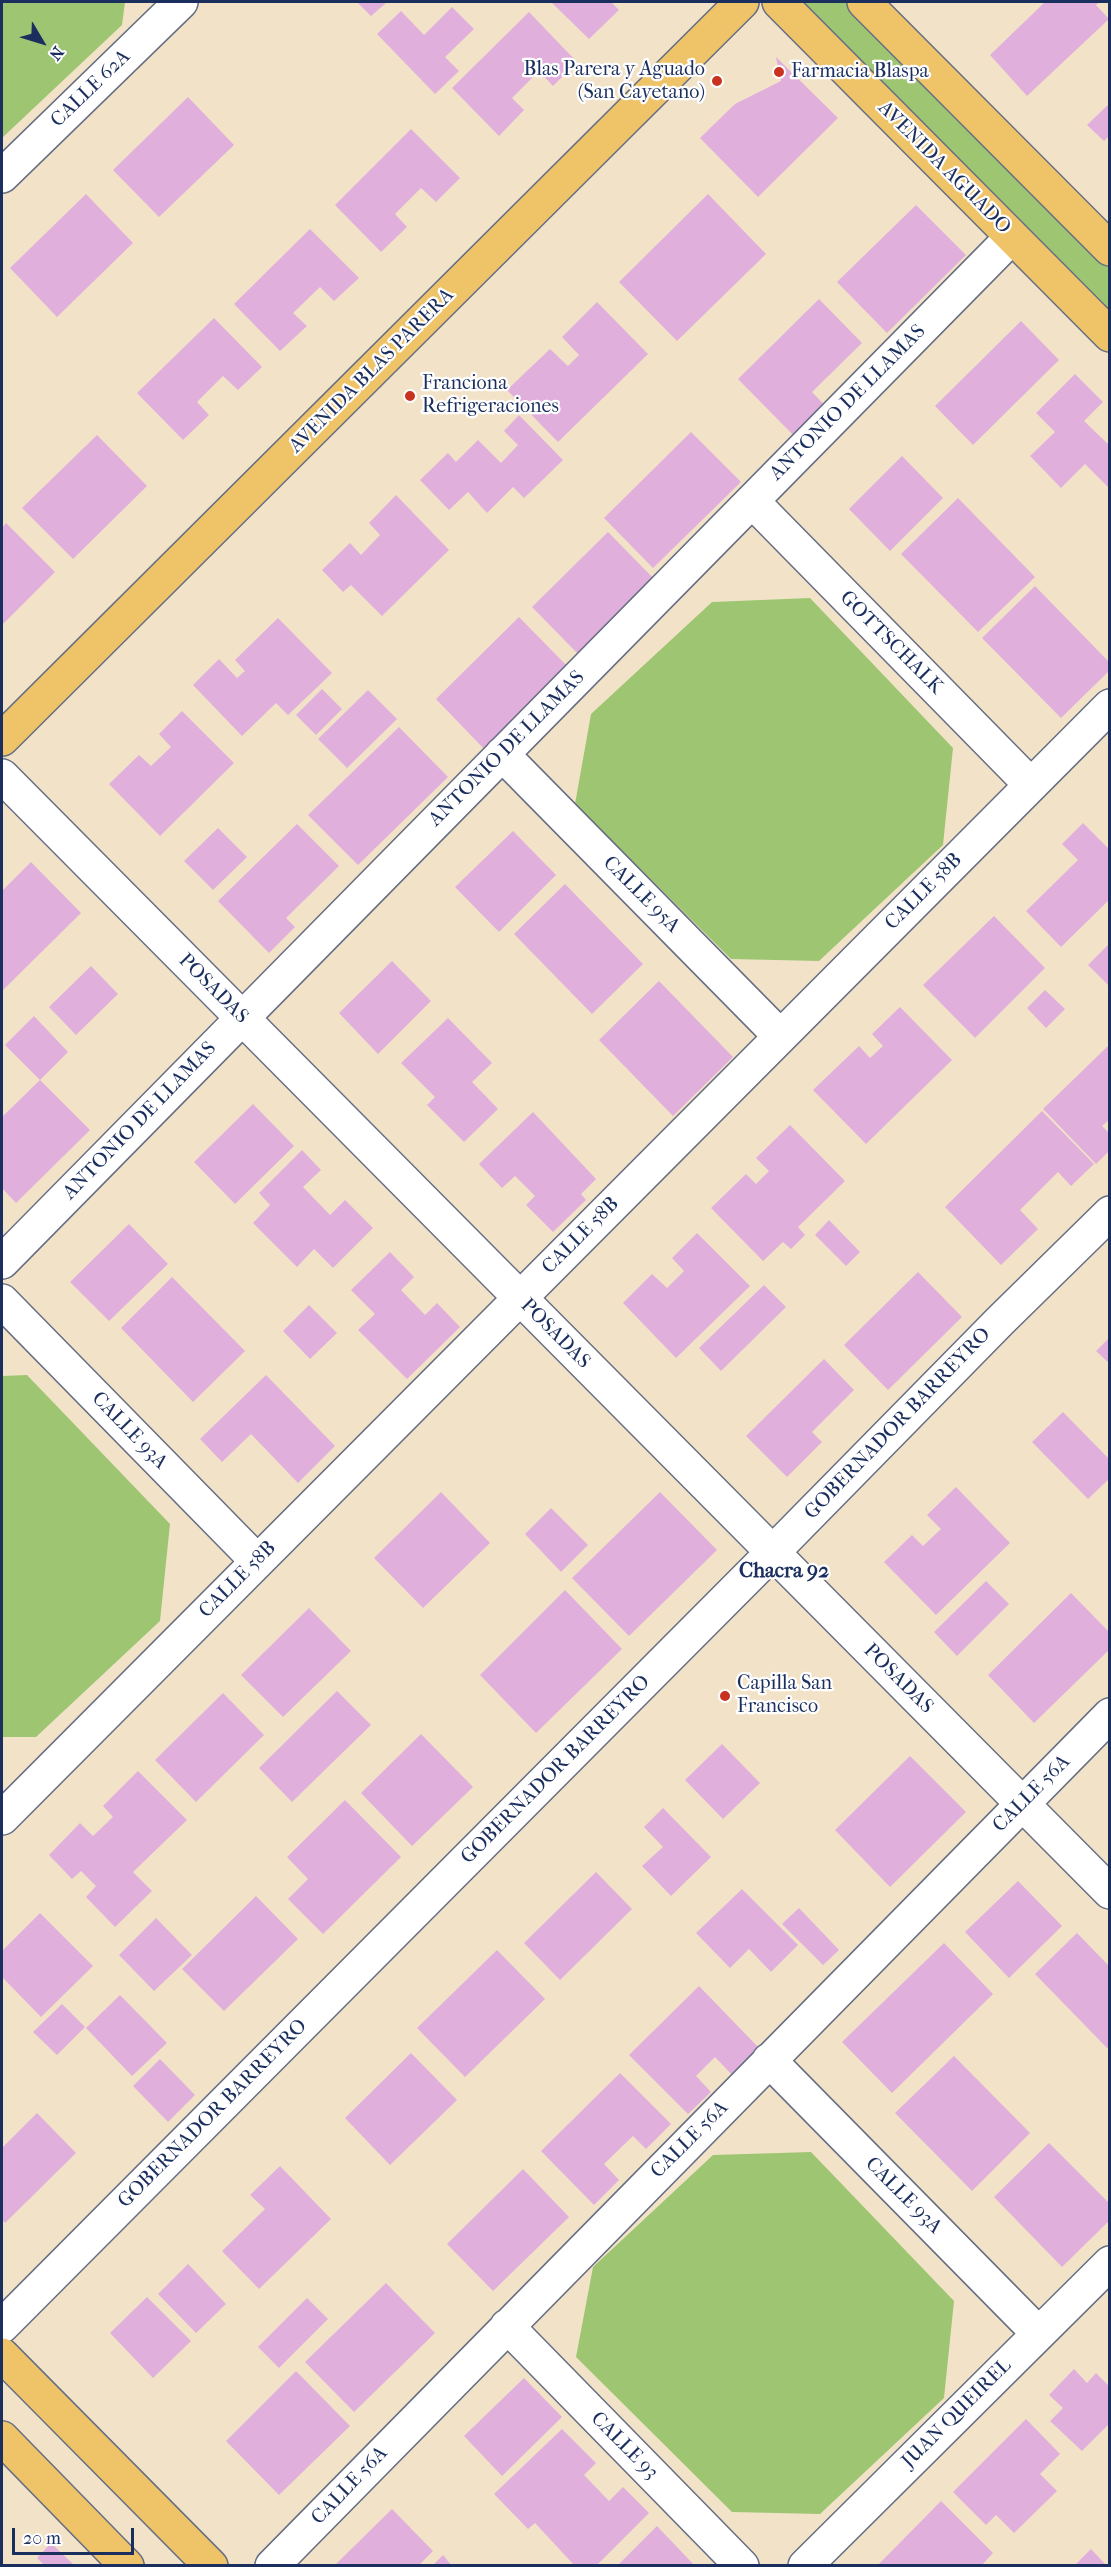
<!DOCTYPE html>
<style>
body{margin:0}
#map{position:relative;width:1111px;height:2567px;overflow:hidden;background:#f2e3c8;font-family:"IM FELL French Canon",serif}
canvas{display:block}
.frame{position:absolute;inset:0;border:3px solid #1b2f5e;pointer-events:none}
.north{position:absolute;left:12px;top:12px;width:60px;height:60px;-webkit-text-stroke:4px #fff;paint-order:stroke;rotate:128deg;font-size:16px;font-weight:700;line-height:24px;text-align:center;color:#1b2f5e}
.north::after{content:'';display:block;margin:auto;width:21px;height:27px;background:#1b2f5e;clip-path:polygon(50% 0,100% 100%,50% 72%,0 100%)}
.scale{position:absolute;left:12px;top:2528px;width:122px;height:27px;box-sizing:border-box;border:3px solid #1b2f5e;border-top:0;padding-left:8px;font-size:18px;line-height:21px;white-space:nowrap;color:#1b2f5e;-webkit-text-stroke:4px #fff;paint-order:stroke}
</style>
<div id="map">
<canvas width="1111" height="2567"></canvas>
<div class="frame"></div>
<div class="north">N</div>
<div class="scale">20 m</div>
</div>
<script>
const ctx = document.querySelector('canvas').getContext('2d');
ctx.lineJoin = 'round';
function fill(path, color) {
  ctx.fillStyle = color;
  ctx.fill(path, 'evenodd');
}
function toPath(rows) {
  const path = new Path2D();
  for (const r of rows) {
    path.moveTo(r[0], r[1]);
    for (let i = 2; i < r.length; i += 2) path.lineTo(r[i], r[i + 1]);
  }
  return path;
}
function trace(path, color, width, dash) {
  ctx.strokeStyle = color;
  ctx.lineWidth = width;
  ctx.lineCap = dash ? 'butt' : 'round';
  ctx.setLineDash(dash || []);
  ctx.stroke(path);
}
function drawText(font, color, halo, rows, align = 'center') {
  ctx.font = font + ' "IM FELL French Canon",serif';
  ctx.lineWidth = 4.5;
  ctx.setLineDash([]);
  ctx.textBaseline = 'middle';
  ctx.strokeStyle = halo;
  ctx.fillStyle = color;
  for (const [text, x, y, turn = 0] of rows) {
    ctx.save();
    ctx.translate(x, y);
    ctx.rotate((+turn || 0) * Math.PI / 180);
    ctx.textAlign = isNaN(turn) ? turn : align;
    if (halo) ctx.strokeText(text, 0, 0);
    ctx.fillText(text, 0, 0);
    ctx.restore();
  }
}
fill(toPath([
 [2,2,125,2,122,25,2,138],
 [794,2,852,2,1109,259,1109,317],
 [810,598,953,748,943,845,819,961,731,959,575,804,591,714,712,602],
 [27,1375,170,1524,160,1621,36,1737,2,1737,2,1376],
 [811,2152,954,2301,944,2398,820,2514,732,2512,576,2357,593,2267,713,2155]
]), '#9ec672');
fill(toPath([
 [357,2,387,2,371,16],
 [551,2,611,2,619,10,589,39],
 [1045,2,1100,2,1096,5,1109,19,1027,96,990,55],
 [452,7,474,29,445,57,459,71,435,94,377,34,401,11,424,35],
 [529,12,577,62,553,86,539,71,512,98,524,110,499,136,452,88],
 [776,57,838,118,758,197,700,138,735,104,781,81],
 [188,97,234,145,159,217,113,170],
 [1110,103,1110,135,1104,141,1087,125],
 [411,129,460,178,436,202,421,188,395,214,407,227,381,252,335,205],
 [86,194,133,243,57,317,10,268],
 [708,194,766,254,677,341,619,282],
 [916,205,966,255,887,333,837,282],
 [310,229,359,278,334,301,320,287,293,313,307,326,280,351,234,304],
 [819,299,862,343,812,392,832,413,801,443,738,379],
 [597,302,648,354,558,442,507,390,550,349,568,366,579,355,562,337],
 [214,318,262,367,238,390,223,376,197,402,209,415,183,440,137,393],
 [1021,321,1059,360,973,445,935,406],
 [1075,374,1103,402,1084,421,1110,446,1110,489,1085,464,1061,488,1030,456,1055,432,1036,413],
 [519,415,563,460,524,498,513,487,487,513,468,492,449,510,420,480,448,453,456,462,478,440,501,463,518,445,504,431],
 [691,432,741,482,653,568,604,518],
 [97,435,147,486,73,559,22,508],
 [902,456,943,498,890,551,849,509],
 [396,495,449,550,382,616,351,585,343,592,322,570,350,543,361,555,380,535,369,523],
 [958,498,1035,577,978,632,901,554],
 [6,523,55,572,2,625,2,528],
 [608,532,658,583,582,658,532,607],
 [1035,586,1110,663,1110,670,1061,718,982,638],
 [519,617,570,669,486,751,436,699],
 [278,618,332,673,288,715,276,703,242,736,193,685,219,659,237,678,245,671,235,660],
 [322,689,342,709,316,735,296,715],
 [368,690,397,719,347,768,318,739],
 [182,711,234,763,160,836,109,784,139,755,151,766,171,747,159,734],
 [399,727,448,777,358,865,308,815],
 [1083,823,1110,850,1110,899,1061,947,1026,911,1078,860,1062,844],
 [297,824,339,866,286,918,295,927,269,953,218,901],
 [218,828,247,857,213,890,184,861],
 [513,831,556,875,499,932,455,887],
 [31,862,81,913,2,991,2,891],
 [565,884,643,964,592,1014,514,934],
 [994,916,1045,968,975,1038,923,985],
 [1110,943,1110,983,1108,985,1088,965],
 [392,961,431,1001,378,1054,339,1013],
 [91,966,118,994,76,1035,49,1007],
 [659,981,733,1057,673,1116,599,1040],
 [1045,990,1065,1009,1046,1028,1027,1008],
 [900,1007,952,1060,866,1144,813,1090,859,1046,870,1058,883,1046,872,1034],
 [34,1016,68,1052,40,1080,5,1045],
 [448,1018,492,1063,472,1082,498,1109,464,1142,427,1105,435,1097,401,1063],
 [1110,1044,1110,1119,1102,1126,1110,1134,1110,1150,1096,1164,1043,1109],
 [40,1080,90,1130,16,1203,2,1188,2,1117],
 [253,1104,294,1146,235,1204,194,1162],
 [1042,1111,1094,1164,1071,1186,1058,1172,1020,1210,1038,1229,1001,1265,945,1207],
 [533,1112,596,1179,581,1194,586,1200,553,1232,526,1205,535,1196,515,1176,502,1188,479,1164],
 [790,1125,845,1181,798,1227,805,1235,791,1249,783,1242,763,1261,711,1208,746,1174,756,1184,769,1171,756,1158],
 [302,1150,321,1170,303,1187,330,1215,345,1200,373,1228,333,1268,314,1249,297,1267,253,1223,270,1205,259,1193],
 [829,1220,860,1252,846,1266,815,1235],
 [129,1224,168,1264,109,1321,70,1282],
 [697,1233,750,1286,676,1358,623,1303,652,1274,667,1288,684,1271,672,1258],
 [390,1252,414,1277,401,1290,425,1315,437,1303,460,1327,407,1379,358,1330,375,1314,351,1290],
 [918,1272,962,1317,888,1390,844,1345],
 [172,1277,245,1351,193,1402,121,1328],
 [764,1285,786,1307,721,1371,699,1348],
 [309,1305,337,1333,310,1359,283,1331],
 [1110,1337,1110,1364,1096,1351],
 [824,1359,854,1390,812,1432,822,1442,787,1477,746,1436],
 [266,1375,335,1446,298,1483,251,1434,222,1462,200,1439],
 [1063,1412,1110,1460,1110,1478,1088,1499,1032,1442],
 [956,1487,1010,1543,936,1615,884,1562,912,1535,923,1546,941,1529,927,1515],
 [441,1492,490,1543,423,1608,374,1558],
 [660,1492,717,1550,629,1636,572,1578],
 [551,1508,588,1545,561,1572,525,1534],
 [986,1581,1009,1604,957,1656,934,1632],
 [565,1590,622,1649,536,1733,480,1675],
 [1071,1593,1110,1633,1110,1649,1034,1723,988,1675],
 [309,1608,351,1651,283,1717,241,1675],
 [337,1691,371,1725,292,1802,259,1768],
 [223,1693,264,1735,196,1802,155,1760],
 [421,1734,473,1787,412,1846,361,1793],
 [722,1744,760,1783,723,1819,685,1780],
 [910,1756,966,1812,890,1887,835,1830],
 [138,1771,187,1820,133,1872,152,1891,115,1927,86,1897,96,1886,81,1871,72,1879,49,1855,80,1823,93,1836,113,1817,103,1806],
 [345,1800,401,1857,323,1934,288,1899,308,1879,287,1857],
 [663,1808,711,1857,671,1896,642,1866,663,1847,644,1827],
 [596,1872,632,1909,560,1980,524,1943],
 [1018,1881,1062,1926,1009,1978,965,1932],
 [742,1889,798,1945,771,1972,749,1949,730,1968,696,1933],
 [256,1896,298,1939,224,2011,182,1969],
 [799,1908,839,1950,823,1965,782,1924],
 [40,1913,93,1966,41,2017,2,1977,2,1951],
 [156,1918,192,1955,154,1991,119,1955],
 [1077,1933,1110,1967,1110,2046,1107,2048,1035,1974],
 [944,1943,993,1994,892,2093,842,2042],
 [497,1950,545,1999,465,2077,417,2028],
 [699,1986,759,2048,732,2075,715,2057,696,2076,711,2092,688,2114,629,2055],
 [120,1995,167,2043,132,2076,86,2028],
 [62,2004,85,2027,57,2055,33,2032],
 [411,2053,457,2100,390,2165,345,2118],
 [954,2056,1030,2133,972,2191,895,2113],
 [160,2059,195,2095,168,2122,133,2086],
 [620,2073,671,2124,646,2149,633,2136,604,2164,619,2180,594,2205,541,2151],
 [37,2113,76,2153,5,2223,2,2219,2,2148],
 [1049,2143,1110,2204,1110,2220,1062,2267,994,2197],
 [280,2166,331,2219,259,2289,222,2251,265,2209,250,2195],
 [523,2169,569,2217,493,2291,447,2244],
 [188,2264,226,2304,196,2333,158,2294],
 [386,2283,435,2333,354,2412,305,2362],
 [147,2297,191,2341,153,2378,110,2333],
 [307,2298,328,2319,279,2368,258,2347],
 [1074,2369,1087,2383,1096,2373,1110,2387,1110,2423,1082,2451,1050,2421,1063,2408,1049,2395],
 [296,2371,350,2426,279,2495,226,2441],
 [524,2378,562,2417,502,2476,464,2436],
 [1026,2419,1060,2454,1040,2474,1057,2491,1014,2533,996,2515,986,2525,953,2492],
 [562,2429,596,2463,584,2475,609,2501,623,2487,649,2513,596,2566,575,2566,535,2523,528,2529,494,2494],
 [941,2501,993,2553,981,2566,877,2566],
 [392,2509,433,2551,418,2566,334,2566],
 [657,2526,695,2566,617,2566],
 [51,2543,75,2566,45,2566,37,2558],
 [1091,2549,1107,2566,1074,2566],
 [443,2555,452,2566,432,2566]
]), '#e0afdc');
const minor = toPath([
 [2,176,181,2],
 [752,501,1031,785],
 [502,754,780,1036],
 [2,776,1110,1892],
 [2,1262,1012,237],
 [2,1301,257,1561],
 [2,1818,1110,706],
 [769,2060,1038,2333],
 [2,2326,772,1553,1000,1321,1110,1213],
 [507,2326,742,2566],
 [272,2566,1110,1715],
 [805,2566,1110,2263]
]);
const major = toPath([
 [779,2,1110,335],
 [864,2,1110,249],
 [2,739,742,2],
 [2,2355,211,2566],
 [2,2438,127,2566]
]);
trace(minor, '#666e83', 36);
trace(major, '#666e83', 36);
trace(minor, '#fff', 33);
trace(major, '#efc469', 33);
for (const [x, y, r, color] of [
 [779,72,6,"#c8321e"],
 [717,81,6,"#c8321e"],
 [410,396,6,"#c8321e"],
 [725,1696,6,"#c8321e"]
]) {
  const dot = new Path2D();
  dot.arc(x, y, r, 0, 2 * Math.PI);
  ctx.fillStyle = color;
  ctx.fill(dot);
  trace(dot, '#fff', 2);
}
drawText('20px', '#1b2f5e', '#fff', [
 ["Blas Parera y Aguado",705,70,"right"],
 ["(San Cayetano)",705,93,"right"],
 ["Farmacia Blaspa",791,72],
 ["Franciona",422,384],
 ["Refrigeraciones",422,407],
 ["Capilla San",737,1684],
 ["Francisco",737,1707]
], 'left');
drawText('20px', '#1b2f5e', '#fff', [
 ["CALLE 62A",91,89,-44],
 ["AVENIDA AGUADO",944,168,45],
 ["AVENIDA BLAS PARERA",372,371,-45],
 ["ANTONIO DE LLAMAS",848,403,-45],
 ["GOTTSCHALK",891,643,45],
 ["ANTONIO DE LLAMAS",507,749,-45],
 ["CALLE 58B",924,892,-45],
 ["CALLE 95A",641,895,45],
 ["POSADAS",213,989,45],
 ["ANTONIO DE LLAMAS",140,1121,-46],
 ["CALLE 58B",581,1236,-45],
 ["POSADAS",555,1334,45],
 ["GOBERNADOR BARREYRO",898,1424,-46],
 ["CALLE 93A",129,1431,46],
 ["CALLE 58B",238,1580,-45],
 ["POSADAS",898,1679,45],
 ["GOBERNADOR BARREYRO",556,1770,-45],
 ["CALLE 56A",1032,1794,-45],
 ["GOBERNADOR BARREYRO",213,2114,-45],
 ["CALLE 56A",690,2140,-45],
 ["CALLE 93A",903,2196,45],
 ["JUAN QUEIREL",957,2414,-45],
 ["CALLE 93",624,2446,45],
 ["CALLE 56A",350,2486,-46]
]);
drawText('bold 21px', '#1b2f5e', '#fff', [
 ["Chacra 92",784,1572]
]);
</script>
